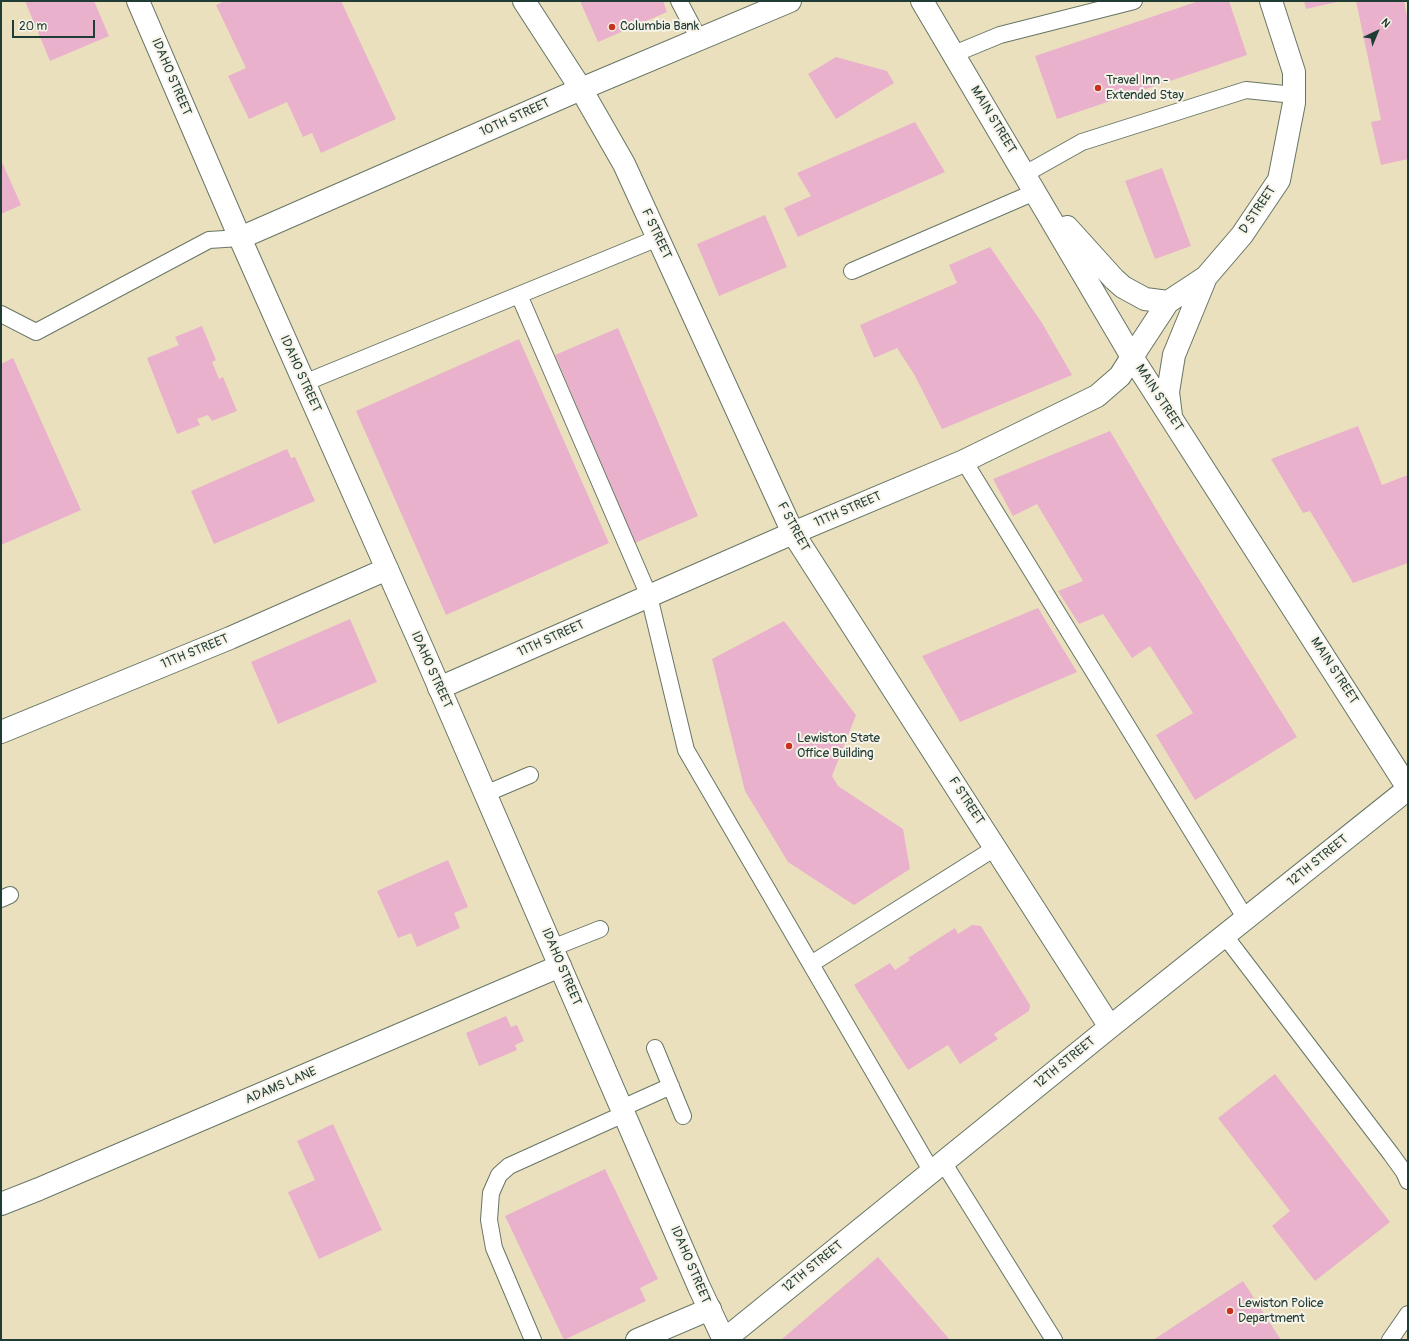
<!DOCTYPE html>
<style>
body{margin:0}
#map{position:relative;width:1409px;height:1341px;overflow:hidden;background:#ebe0be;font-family:Pangolin,sans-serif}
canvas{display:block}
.frame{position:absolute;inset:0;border:2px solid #1f3d34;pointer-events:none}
.north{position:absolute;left:1357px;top:12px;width:40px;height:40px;-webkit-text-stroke:3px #f7f3e8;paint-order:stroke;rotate:44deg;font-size:11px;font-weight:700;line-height:16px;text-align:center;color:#1f3d34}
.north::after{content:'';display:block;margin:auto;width:14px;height:18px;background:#1f3d34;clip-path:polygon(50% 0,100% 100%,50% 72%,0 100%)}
.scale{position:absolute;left:12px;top:20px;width:83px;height:18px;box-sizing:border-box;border:2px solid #1f3d34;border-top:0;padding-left:5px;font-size:12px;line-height:14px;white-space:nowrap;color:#1f3d34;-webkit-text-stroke:3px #f7f3e8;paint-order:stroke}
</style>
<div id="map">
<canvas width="1409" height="1341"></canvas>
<div class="frame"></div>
<div class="north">N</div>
<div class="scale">20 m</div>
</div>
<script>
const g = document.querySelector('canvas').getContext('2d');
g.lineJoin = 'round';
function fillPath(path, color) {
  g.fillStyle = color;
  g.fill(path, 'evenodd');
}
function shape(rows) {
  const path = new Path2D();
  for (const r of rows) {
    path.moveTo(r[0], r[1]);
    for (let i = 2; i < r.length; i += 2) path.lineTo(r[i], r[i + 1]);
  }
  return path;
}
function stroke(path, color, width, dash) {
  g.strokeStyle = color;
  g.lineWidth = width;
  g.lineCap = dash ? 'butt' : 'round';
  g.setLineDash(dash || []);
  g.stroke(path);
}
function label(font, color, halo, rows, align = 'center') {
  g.font = font + ' Pangolin,sans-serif';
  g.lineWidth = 4;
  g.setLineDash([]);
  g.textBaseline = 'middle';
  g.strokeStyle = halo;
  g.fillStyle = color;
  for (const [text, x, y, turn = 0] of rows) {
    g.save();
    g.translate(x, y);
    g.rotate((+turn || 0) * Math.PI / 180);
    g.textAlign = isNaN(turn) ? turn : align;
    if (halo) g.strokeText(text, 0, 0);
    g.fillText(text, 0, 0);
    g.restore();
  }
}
fillPath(shape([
 [25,1,94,1,109,36,50,61],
 [225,1,341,1,396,119,321,153,312,133,303,137,287,102,249,119,228,76,246,68,216,5],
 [580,1,663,1,667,12,598,42],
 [1199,1,1229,1,1247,55,1057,119,1035,56],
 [1304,1,1337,1,1337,2,1306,9],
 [1356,1,1404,1,1408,21,1408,159,1381,165,1371,122,1381,120],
 [836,57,887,71,894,83,836,119,808,74],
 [915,122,945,172,798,237,784,208,811,196,797,173],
 [1,160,21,205,1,214],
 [1162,168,1191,246,1155,259,1125,181],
 [765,215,787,267,719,296,697,244],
 [990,247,1042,323,1072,375,942,429,914,374,897,348,874,358,860,325,957,283,949,265],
 [202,326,216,360,212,362,219,379,223,377,237,411,212,421,208,415,197,419,200,425,177,434,147,358,179,345,175,337],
 [618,328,698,516,635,543,555,355],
 [519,339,609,543,446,615,356,411],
 [13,358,81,510,1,545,1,364],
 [1358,426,1382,485,1408,475,1408,563,1353,583,1310,511,1303,513,1271,459],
 [1110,431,1175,541,1297,737,1195,800,1156,735,1193,713,1150,646,1132,658,1103,614,1079,624,1058,591,1083,581,1037,504,1013,516,993,479],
 [287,449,291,458,295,457,315,501,214,544,191,491],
 [1038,608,1077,672,960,722,922,656],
 [350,619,377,682,278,724,251,662],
 [784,621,856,715,832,776,838,786,903,829,910,869,854,905,788,862,745,791,712,659],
 [448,860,468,907,454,913,460,928,417,947,411,933,398,938,377,891],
 [972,925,981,926,1030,1005,1029,1011,994,1034,998,1039,960,1064,948,1045,908,1070,854,985,890,963,895,970,910,960,908,958,955,928,958,934],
 [506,1016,511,1027,517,1025,524,1041,515,1045,517,1050,479,1066,466,1033],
 [1275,1074,1390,1222,1315,1281,1272,1226,1290,1211,1218,1118],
 [333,1124,382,1230,319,1259,288,1192,315,1180,297,1141],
 [605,1169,658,1279,640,1288,646,1301,564,1340,505,1216],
 [878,1257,950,1340,783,1340,782,1339],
 [1243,1281,1281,1340,1153,1340]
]), '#e9b1cb');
const lane = shape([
 [679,1,699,39],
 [954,54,1000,35,1134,1],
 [1025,174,1082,142,1246,90,1294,95],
 [852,271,1035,192],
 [519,295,649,596,686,750,932,1172],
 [1,314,36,332,209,240,240,238],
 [304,383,658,238],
 [964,461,1246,919],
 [485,794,530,775],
 [1,899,10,895],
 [1225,936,1391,1154,1404,1172,1408,1181],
 [552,948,600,929],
 [811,964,995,848],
 [655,1048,683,1116],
 [622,1108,671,1086],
 [943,1162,1054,1340],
 [533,1340,494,1248,489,1220,491,1193,499,1175,509,1166,624,1114],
 [1390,1340,1408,1314]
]);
const street = shape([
 [524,1,581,89,624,164,793,533,1110,1027],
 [240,238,581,89,790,1],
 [439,688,793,533,964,461,1097,396,1120,376,1132,357],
 [1,732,230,638,387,569],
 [1,1204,39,1189,560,966],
 [637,1340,710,1309],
 [724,1340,1110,1027,1408,789]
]);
const secondary = shape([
 [138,1,240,238,423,650,699,1287,724,1340],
 [922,1,1132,357,1408,788],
 [1067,227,1114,279,1123,287,1145,299,1168,302],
 [1132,357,1168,302,1206,277,1242,235,1279,180,1294,103,1294,72,1271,1],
 [1171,416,1168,392,1174,355,1206,277]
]);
stroke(lane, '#667664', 18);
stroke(street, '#667664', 24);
stroke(secondary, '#667664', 24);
stroke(lane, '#fff', 16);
stroke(street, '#fff', 22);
stroke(secondary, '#fff', 22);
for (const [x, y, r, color] of [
 [612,27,4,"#c8321e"],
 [1098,88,4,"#c8321e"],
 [789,746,4,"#c8321e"],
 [1230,1311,4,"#c8321e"]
]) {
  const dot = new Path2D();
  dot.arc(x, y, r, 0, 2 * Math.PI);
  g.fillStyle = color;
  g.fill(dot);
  stroke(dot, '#f7f3e8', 1.5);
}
label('13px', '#1f3d34', '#f7f3e8', [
 ["Columbia Bank",620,27],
 ["Travel Inn -",1106,81],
 ["Extended Stay",1106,96],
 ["Lewiston State",797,739],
 ["Office Building",797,754],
 ["Lewiston Police",1238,1304],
 ["Department",1238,1319]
], 'left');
label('13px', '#1f3d34', '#f7f3e8', [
 ["IDAHO STREET",171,77,67],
 ["10TH STREET",515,118,-24],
 ["MAIN STREET",993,120,59],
 ["D STREET",1258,210,-56],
 ["F STREET",656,234,65],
 ["IDAHO STREET",300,374,66],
 ["MAIN STREET",1159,398,57],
 ["11TH STREET",848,510,-23],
 ["F STREET",793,527,62],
 ["11TH STREET",551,639,-24],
 ["11TH STREET",195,652,-22],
 ["IDAHO STREET",431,670,66],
 ["MAIN STREET",1334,671,57],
 ["F STREET",966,801,57],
 ["12TH STREET",1318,861,-39],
 ["IDAHO STREET",561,967,67],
 ["12TH STREET",1065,1063,-39],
 ["ADAMS LANE",281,1086,-23],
 ["IDAHO STREET",690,1265,67],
 ["12TH STREET",813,1267,-39]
]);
</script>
